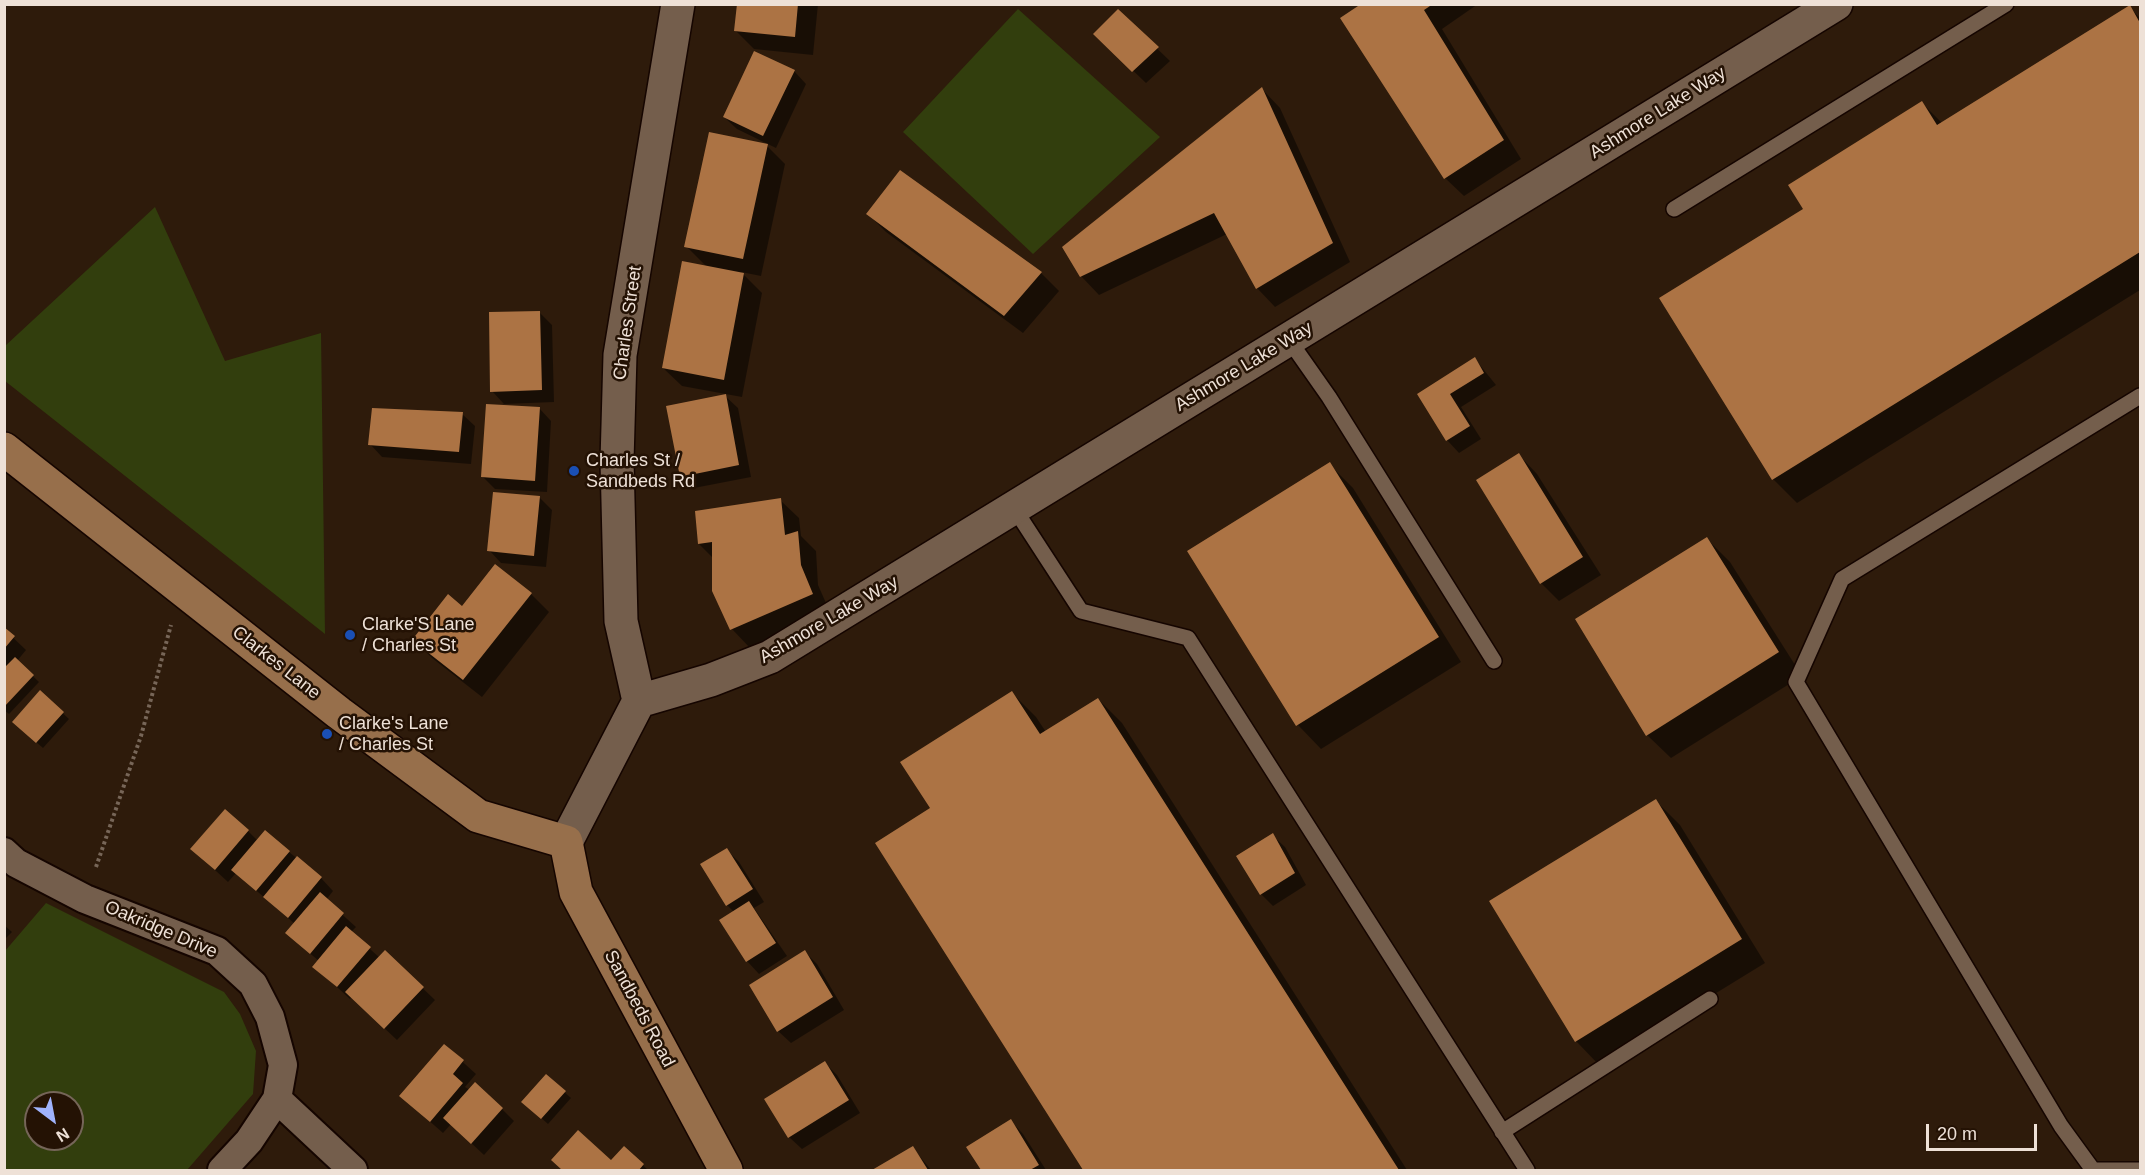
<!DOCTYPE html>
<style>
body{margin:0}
#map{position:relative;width:2145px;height:1175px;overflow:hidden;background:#2e1b0b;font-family:Helvetica,sans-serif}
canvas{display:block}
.frame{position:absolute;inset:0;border:6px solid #eee1d7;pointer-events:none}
.north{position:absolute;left:24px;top:1091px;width:60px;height:60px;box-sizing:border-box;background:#241204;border:2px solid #756558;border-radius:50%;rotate:148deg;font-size:16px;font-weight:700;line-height:24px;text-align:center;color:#eee1d7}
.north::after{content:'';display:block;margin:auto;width:21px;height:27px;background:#a0b3fd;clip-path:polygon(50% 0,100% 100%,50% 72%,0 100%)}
.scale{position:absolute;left:1926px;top:1124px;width:111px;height:27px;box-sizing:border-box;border:3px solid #eee1d7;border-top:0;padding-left:8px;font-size:18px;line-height:21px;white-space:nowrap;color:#eee1d7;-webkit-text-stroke:4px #241204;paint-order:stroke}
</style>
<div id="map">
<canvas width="2145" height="1175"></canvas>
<div class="frame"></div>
<div class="north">N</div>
<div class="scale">20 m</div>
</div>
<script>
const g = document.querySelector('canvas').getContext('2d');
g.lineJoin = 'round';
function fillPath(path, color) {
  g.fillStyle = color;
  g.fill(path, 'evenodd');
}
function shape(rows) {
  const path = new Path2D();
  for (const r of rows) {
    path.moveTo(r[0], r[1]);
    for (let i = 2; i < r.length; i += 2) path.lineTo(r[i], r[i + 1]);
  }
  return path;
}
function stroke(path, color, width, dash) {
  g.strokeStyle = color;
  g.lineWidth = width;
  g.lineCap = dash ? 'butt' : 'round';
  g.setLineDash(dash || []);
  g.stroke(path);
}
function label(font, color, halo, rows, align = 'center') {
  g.font = font + ' Helvetica,sans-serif';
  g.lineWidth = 5;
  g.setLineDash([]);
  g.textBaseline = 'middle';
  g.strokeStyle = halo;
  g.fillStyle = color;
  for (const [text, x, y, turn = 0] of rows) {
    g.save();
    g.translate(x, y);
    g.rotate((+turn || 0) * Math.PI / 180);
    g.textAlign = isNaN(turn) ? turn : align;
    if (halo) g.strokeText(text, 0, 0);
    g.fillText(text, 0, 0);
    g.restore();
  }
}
fillPath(shape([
 [1018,9,1160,137,1033,254,903,132],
 [155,207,225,361,321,333,325,634,5,381,5,346],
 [46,903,224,992,240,1014,256,1051,253,1094,187,1170,5,1170,5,951],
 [36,1103,72,1103,72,1139,36,1139]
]), '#323e0d');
fillPath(shape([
 [739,4,818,4,813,55,754,49,736,31],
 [1364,4,1478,4,1442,29,1521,159,1464,196,1445,178],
 [2129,7,2140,18,2140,290,1797,503,1773,479,1805,210,1922,103,1942,123],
 [1118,11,1170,61,1146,83,1095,34],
 [794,71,806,84,776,148,737,129,724,117],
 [1262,89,1280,108,1350,262,1275,307,1257,288,1227,234,1099,295,1081,276],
 [767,146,785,164,761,276,741,272,762,293,742,397,682,386,663,368,708,268,686,246],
 [868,214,1041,273,1059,291,1023,333,886,232],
 [540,313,552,325,554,402,504,404,492,391],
 [1475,359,1496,385,1461,407,1481,439,1459,453,1447,440,1419,394],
 [725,396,738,408,751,477,694,488,682,476],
 [539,408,551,421,547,492,495,489,483,477],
 [462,414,475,426,471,464,382,457,370,444],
 [1519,455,1537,474,1601,575,1559,601,1541,583],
 [1329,464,1353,488,1461,662,1321,749,1298,725,1189,551],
 [540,498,552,510,546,567,501,563,489,550],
 [780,500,799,518,801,536,816,551,818,585,830,612,750,648,732,629,713,558,699,544],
 [1707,539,1730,562,1802,676,1671,758,1647,735],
 [531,594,549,612,482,697,432,658,414,640,462,608],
 [4,629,26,650,17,661,39,682,9,714,4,710],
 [40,692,69,719,43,748,20,728],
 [1012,693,1036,717,1046,732,1098,699,1122,723,1407,1170,1085,1170,877,843,932,808],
 [1656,801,1680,825,1765,963,1599,1065,1576,1041],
 [248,831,258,841,289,852,321,878,333,891,326,900,356,927,351,932,380,958,385,952,435,1000,397,1040,351,997,350,999,314,966,319,961,300,945,295,924,236,873,228,882,192,849],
 [1272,835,1285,847,1306,885,1273,906,1261,894],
 [726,849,739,862,764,902,754,908,787,956,759,974,747,961,734,912,727,905],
 [4,925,12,932,4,940],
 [805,952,817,964,844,1010,791,1043,778,1031],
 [445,1046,476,1074,465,1087,502,1109,514,1121,484,1155,451,1124,443,1133,401,1096],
 [825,1063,837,1075,860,1113,802,1149,789,1137],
 [546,1076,571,1098,548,1124,529,1107],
 [1011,1121,1023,1134,1046,1170,983,1170,968,1148],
 [624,1148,648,1170,563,1170,553,1160,611,1162],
 [913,1148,931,1170,875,1170]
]), '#0007');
fillPath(shape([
 [737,4,798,4,795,37,734,31],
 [1361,4,1433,4,1424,10,1504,140,1444,179,1340,18],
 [2130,5,2140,23,2140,252,1772,480,1659,298,1803,209,1788,185,1922,101,1937,125],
 [1118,9,1159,47,1132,72,1093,34],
 [754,51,795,70,763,136,723,117],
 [1262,87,1333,243,1256,289,1214,213,1080,277,1062,247],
 [709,132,768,144,743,259,684,247],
 [900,170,1042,272,1004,316,866,214],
 [682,261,744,273,724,380,662,368],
 [540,311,542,390,490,392,489,312],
 [1475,357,1484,373,1450,394,1470,426,1446,441,1417,394],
 [726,394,739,465,680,477,666,406],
 [486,404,540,407,535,481,481,477],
 [372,408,463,412,459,452,368,445],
 [1519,453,1583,557,1540,584,1476,480],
 [1330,462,1439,637,1296,726,1187,551],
 [493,492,540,496,534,556,487,551],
 [781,498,785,535,798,531,801,565,813,594,730,630,712,591,712,542,698,544,695,511],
 [1707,537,1779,652,1646,736,1575,619],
 [495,564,532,593,463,680,412,640,448,594,462,606],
 [4,627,15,636,4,649],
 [15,657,34,675,4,707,4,668],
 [40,690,64,712,36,743,12,722],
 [1012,691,1040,734,1098,698,1399,1170,1083,1170,875,843,930,808,900,762],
 [1656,799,1742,939,1575,1042,1489,901],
 [225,809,249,830,215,870,190,849],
 [265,830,290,851,256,891,231,870],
 [1273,833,1295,873,1260,895,1236,856],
 [727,848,753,889,726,906,700,864],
 [297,856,322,877,288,918,263,897],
 [320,892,344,913,310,954,285,933],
 [749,901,776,943,746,962,719,920],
 [346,926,371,947,337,987,312,967],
 [385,950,424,987,384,1029,345,992],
 [805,950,833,997,777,1032,749,985],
 [444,1044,464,1060,453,1074,463,1083,430,1122,399,1096],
 [825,1061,849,1100,788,1138,764,1099],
 [546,1074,566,1091,541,1119,521,1102],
 [475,1082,503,1108,471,1144,443,1118],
 [1011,1119,1039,1165,1030,1170,981,1170,966,1147],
 [578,1130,611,1160,624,1146,644,1164,639,1170,562,1170,551,1160],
 [913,1146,928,1170,872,1170]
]), '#ac7344');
const service = shape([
 [1674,209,2006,4],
 [1289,340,1329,397,1494,661],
 [2140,396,1842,579,1796,682,2061,1126,2093,1170,2140,1170],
 [1014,508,1081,611,1188,638,1527,1170],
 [1502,1132,1710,999]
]);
const minor = shape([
 [4,852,16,863,85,899,217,951,253,984,270,1017,283,1065,277,1099,249,1141,222,1170],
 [277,1099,353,1170]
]);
const tertiary = shape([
 [639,701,711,680,770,657,1836,4],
 [566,842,639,701,621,621,617,461,620,355,678,4]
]);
const primary = shape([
 [4,449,339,713,478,816,566,842,576,892,726,1170]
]);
stroke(service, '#150500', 18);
stroke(minor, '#150500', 32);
stroke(tertiary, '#150500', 36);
stroke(primary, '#150500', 36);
stroke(shape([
 [96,867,141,736,171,625]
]), '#776658', 4, [3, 3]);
stroke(service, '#745e4c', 15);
stroke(minor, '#745e4c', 28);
stroke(tertiary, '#745e4c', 33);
stroke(primary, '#976f4b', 33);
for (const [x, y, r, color] of [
 [574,471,6,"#1a4fb4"],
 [350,635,6,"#1a4fb4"],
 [327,734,6,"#1a4fb4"]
]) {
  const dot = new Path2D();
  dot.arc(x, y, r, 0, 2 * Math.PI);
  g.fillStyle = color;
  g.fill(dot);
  stroke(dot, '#241204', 2);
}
label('18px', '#eee1d7', '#241204', [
 ["Ashmore Lake Way",1658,113,-32],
 ["Charles Street",628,323,-82],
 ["Ashmore Lake Way",1244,367,-31],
 ["Ashmore Lake Way",829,620,-30],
 ["Clarkes Lane",276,663,38],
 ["Oakridge Drive",161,930,23],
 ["Sandbeds Road",639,1009,62]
]);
label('18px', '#eee1d7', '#241204', [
 ["Charles St /",586,461],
 ["Sandbeds Rd",586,482],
 ["Clarke'S Lane",362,625],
 ["/ Charles St",362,646],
 ["Clarke's Lane",339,724],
 ["/ Charles St",339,745]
], 'left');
</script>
